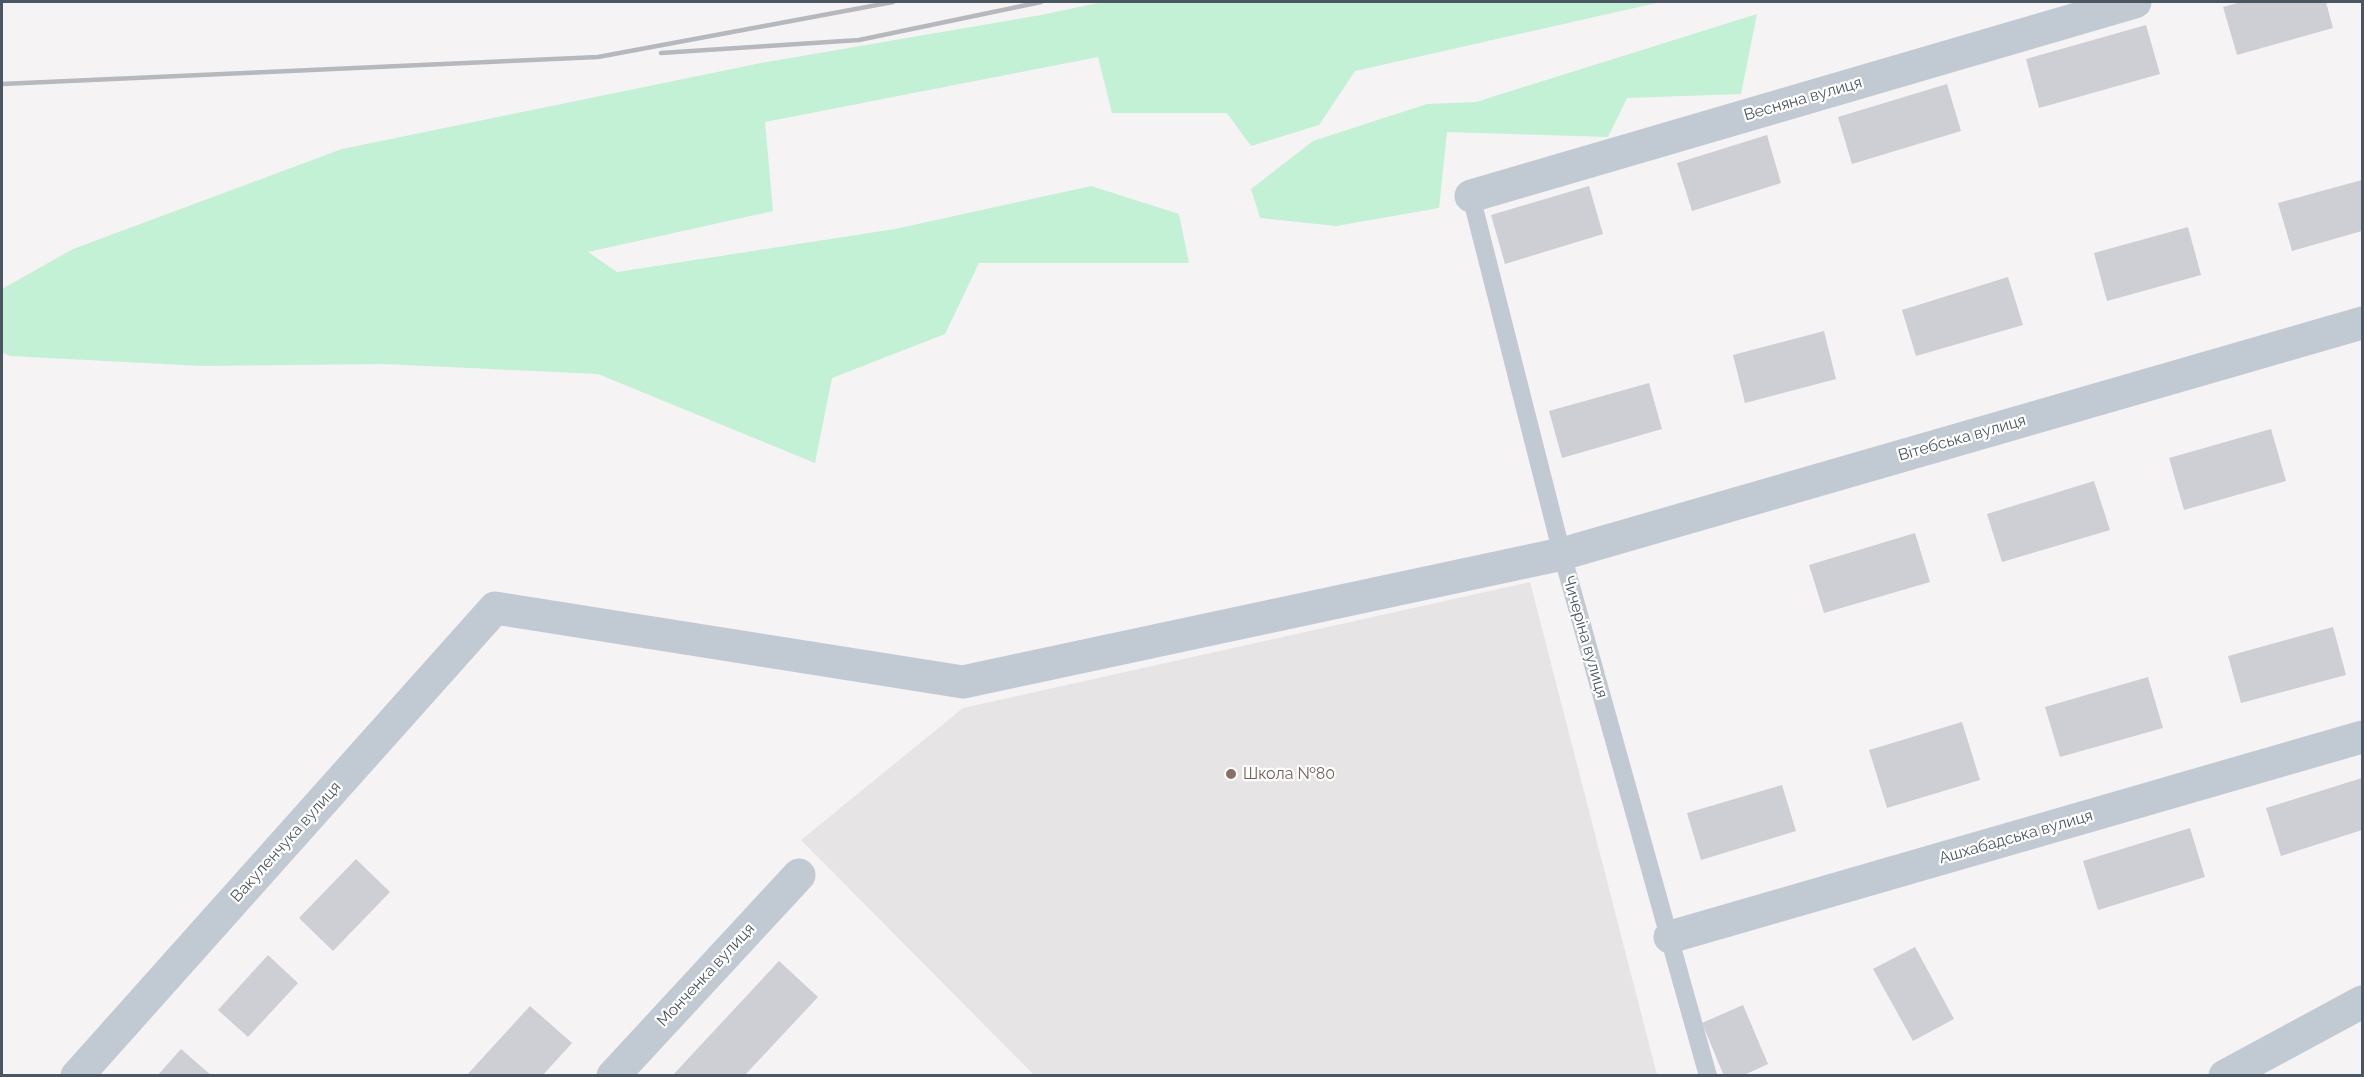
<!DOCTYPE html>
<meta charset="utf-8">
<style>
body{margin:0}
#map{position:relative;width:2364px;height:1077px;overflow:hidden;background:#f5f3f3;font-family:Raleway,sans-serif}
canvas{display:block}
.frame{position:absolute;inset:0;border:3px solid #4a5661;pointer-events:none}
</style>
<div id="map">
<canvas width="2364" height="1077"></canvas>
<div class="frame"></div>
</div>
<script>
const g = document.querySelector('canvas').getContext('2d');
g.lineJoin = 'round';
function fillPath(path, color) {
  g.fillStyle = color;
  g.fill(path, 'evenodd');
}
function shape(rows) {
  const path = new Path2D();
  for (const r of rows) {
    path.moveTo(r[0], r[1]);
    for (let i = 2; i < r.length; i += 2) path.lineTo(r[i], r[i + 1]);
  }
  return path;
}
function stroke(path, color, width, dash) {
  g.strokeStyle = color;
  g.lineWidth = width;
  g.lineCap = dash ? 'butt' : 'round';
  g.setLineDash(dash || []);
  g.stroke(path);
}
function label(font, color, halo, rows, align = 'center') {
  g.font = font + ' Raleway,sans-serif';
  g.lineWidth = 4.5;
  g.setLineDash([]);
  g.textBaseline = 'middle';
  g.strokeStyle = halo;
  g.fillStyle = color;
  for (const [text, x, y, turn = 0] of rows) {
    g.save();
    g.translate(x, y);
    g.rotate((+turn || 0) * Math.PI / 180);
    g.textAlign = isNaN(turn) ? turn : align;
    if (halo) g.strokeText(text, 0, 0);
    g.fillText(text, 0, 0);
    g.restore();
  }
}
fillPath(shape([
 [1530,582,1657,1075,1034,1075,801,840,963,708]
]), '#e6e4e5');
fillPath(shape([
 [1103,2,1661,2,1355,71,1319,125,1251,146,1227,113,1112,113,1098,57,765,122,773,211,588,252,617,272,895,229,1091,186,1179,214,1189,263,979,263,945,334,832,378,815,463,598,374,384,364,202,366,10,356,2,352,2,289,73,249,342,149,761,63,1041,15],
 [1757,14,1741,94,1627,98,1608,137,1447,132,1439,208,1336,226,1260,218,1251,189,1313,141,1427,104,1476,102]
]), '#c3f1d5');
fillPath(shape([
 [2241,2,2326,2,2333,28,2237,55,2223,7],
 [2146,25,2160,74,2039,108,2026,59],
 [1947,84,1961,131,1852,164,1838,117],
 [1767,135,1781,183,1692,211,1677,163],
 [2362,180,2362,231,2292,251,2278,203],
 [1589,186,1603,234,1505,264,1491,215],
 [2188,227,2201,275,2107,301,2094,253],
 [2008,277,2023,325,1916,356,1902,310],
 [1824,331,1836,379,1745,403,1733,355],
 [1649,383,1662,429,1562,458,1549,411],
 [2271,429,2286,481,2184,510,2169,458],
 [2094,481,2110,530,2002,562,1987,514],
 [1915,533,1930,582,1824,613,1809,565],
 [2333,627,2346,675,2241,703,2228,656],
 [2148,677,2163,728,2060,757,2045,707],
 [1962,722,1980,780,1887,808,1869,750],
 [2362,778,2362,830,2281,856,2266,808],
 [1782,785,1796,831,1701,860,1687,813],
 [2190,828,2205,877,2098,910,2083,861],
 [356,859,390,892,333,951,299,918],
 [1915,947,1954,1019,1913,1041,1873,969],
 [268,955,298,983,248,1037,218,1010],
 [779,961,818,997,744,1076,672,1076],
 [1743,1005,1768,1064,1742,1076,1724,1076,1702,1023],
 [530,1006,572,1043,542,1076,466,1076],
 [181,1049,212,1076,157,1076]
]), '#cdcfd5');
stroke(shape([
 [1471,196,1562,554,1708,1076]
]), '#c1cad2', 18);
stroke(shape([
 [1471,196,2135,2],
 [1670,937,2362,737],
 [77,1076,495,608,963,682,1562,554,2362,323],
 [613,1076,799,875],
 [2225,1076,2362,1002]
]), '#c1cad2', 33);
stroke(shape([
 [661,53,859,40,1041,2],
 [2,84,598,57,893,2]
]), '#b5b8bd', 4.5);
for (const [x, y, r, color] of [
 [1231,774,6,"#8d6e63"]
]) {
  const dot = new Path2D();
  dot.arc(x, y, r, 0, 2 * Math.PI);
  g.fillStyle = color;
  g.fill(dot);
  stroke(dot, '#fff', 2);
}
label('16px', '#4a5661', '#fff', [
 ["Весняна вулиця",1803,99,-16],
 ["Вітебська вулиця",1962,438,-16],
 ["Чичеріна вулиця",1585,637,74],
 ["Ашхабадська вулиця",2016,837,-16],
 ["Вакуленчука вулиця",286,842,-48],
 ["Монченка вулиця",706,975,-47]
]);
label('16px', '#785e54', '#fff', [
 ["Школа №80",1243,774]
], 'left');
</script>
